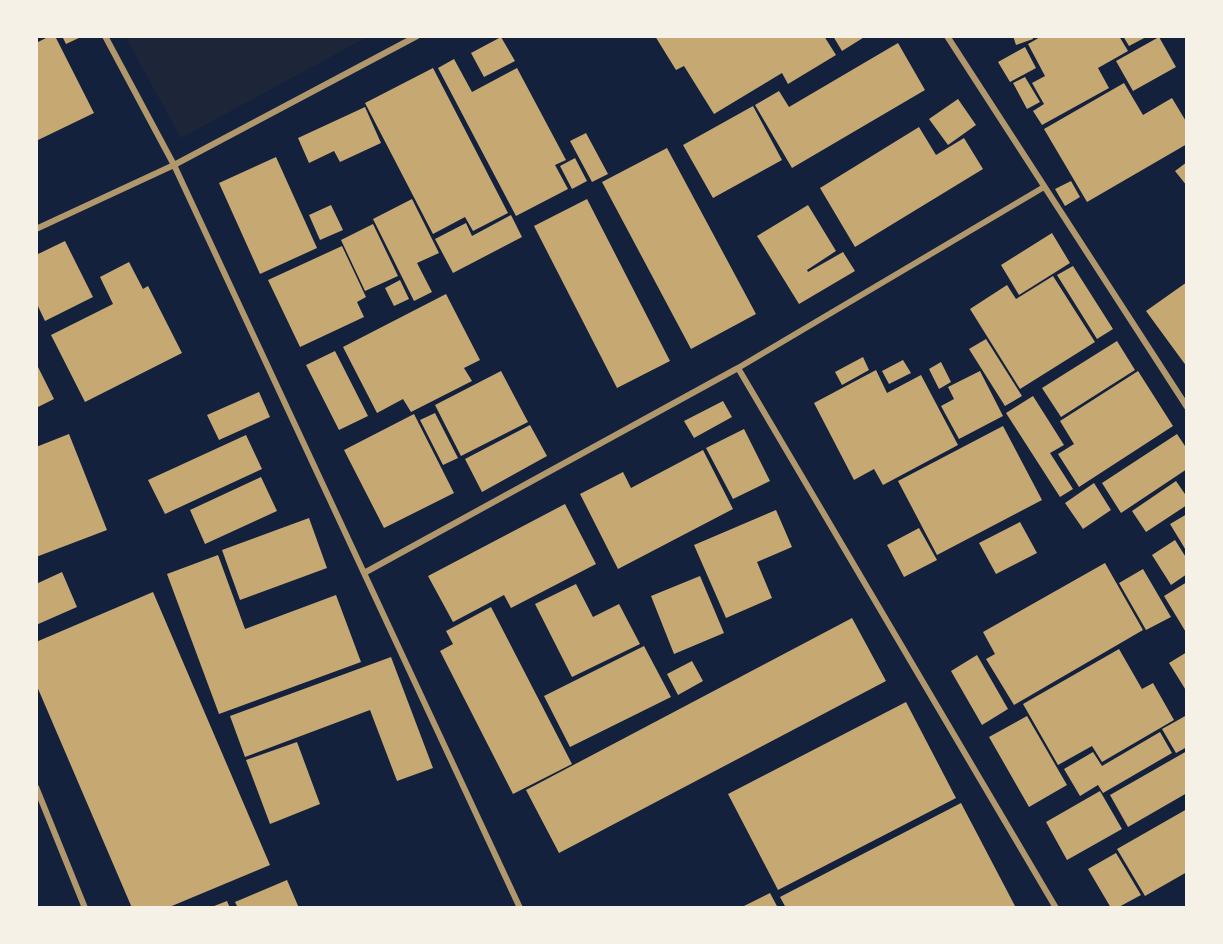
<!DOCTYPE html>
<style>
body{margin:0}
#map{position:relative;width:1223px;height:944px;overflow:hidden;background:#14213d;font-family:"Source Sans 3",sans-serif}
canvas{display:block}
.frame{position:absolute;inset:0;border:38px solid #f6f1e7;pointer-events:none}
</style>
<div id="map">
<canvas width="1223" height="944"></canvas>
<div class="frame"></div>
</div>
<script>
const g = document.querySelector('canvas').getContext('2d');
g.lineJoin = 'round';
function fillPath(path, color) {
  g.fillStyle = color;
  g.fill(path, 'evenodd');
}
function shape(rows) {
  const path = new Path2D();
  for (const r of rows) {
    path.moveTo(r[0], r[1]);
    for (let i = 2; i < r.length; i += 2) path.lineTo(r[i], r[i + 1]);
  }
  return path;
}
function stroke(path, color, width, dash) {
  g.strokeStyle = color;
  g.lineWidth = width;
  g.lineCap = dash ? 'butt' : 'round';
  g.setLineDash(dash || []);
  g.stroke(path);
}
fillPath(shape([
 [125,36,369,36,181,138]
]), '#1d2539');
fillPath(shape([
 [50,36,55,36,94,113,36,141,36,43],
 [62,36,83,36,66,44],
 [655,36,824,36,836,55,788,84,782,73,714,114,684,66,676,70],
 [833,36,866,36,842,51],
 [1013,36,1032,36,1033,39,1016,45],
 [1042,36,1119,36,1128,51,1098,68,1109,88,1042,125,1033,111,1044,104,1032,83,1045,76,1028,44],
 [1123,36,1148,36,1129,46],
 [501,37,515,61,484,77,471,53],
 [1159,37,1176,67,1133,91,1116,61],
 [898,43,925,90,792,168,755,105,779,91,789,107],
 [1025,47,1036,68,1010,82,998,62],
 [454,59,472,92,517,68,566,160,555,165,568,189,516,216,438,68],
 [433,68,508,213,473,231,465,217,433,234,365,103],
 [1025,77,1040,102,1027,109,1013,83],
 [1124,83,1143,115,1172,98,1187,123,1187,144,1087,202,1044,129],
 [958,99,976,125,948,145,929,119],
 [753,106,782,160,713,198,683,145],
 [365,107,381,143,340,162,334,151,309,163,298,138],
 [919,127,936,155,964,138,983,169,855,247,820,188],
 [586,133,608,174,592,182,570,141],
 [667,148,756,314,691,349,602,182],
 [276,157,317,248,260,274,219,183],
 [575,158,587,181,572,189,560,166],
 [1187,162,1187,186,1175,171],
 [1071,181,1080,197,1065,206,1055,189],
 [412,199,439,253,417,263,432,292,414,301,373,219],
 [587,199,670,361,617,388,534,226],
 [331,205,343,230,320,240,309,215],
 [808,205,836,251,807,270,808,272,843,252,855,271,799,304,757,236],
 [511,215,522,237,453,273,435,239,466,223,472,236],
 [373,224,398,276,365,291,341,240],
 [1052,233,1070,263,1019,295,1001,265],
 [65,241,93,297,45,321,36,302,36,255],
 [342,246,366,297,357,302,364,317,300,347,268,280],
 [129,262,143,289,148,286,182,353,85,402,51,335,113,304,100,277],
 [1073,266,1113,329,1097,339,1057,275],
 [1053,276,1095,342,1020,389,970,309,1007,285,1016,299],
 [400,280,409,299,394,306,385,288],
 [1187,282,1187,367,1146,311],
 [446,294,480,360,464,368,472,381,411,412,403,399,377,413,343,347],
 [986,339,1022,396,1005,406,969,349],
 [1117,341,1135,370,1061,417,1042,388],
 [335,351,368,416,339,430,306,365],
 [863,357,869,370,842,385,835,372],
 [903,360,911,373,889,384,882,371],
 [941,362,951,382,939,389,929,369],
 [36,363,54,399,36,408],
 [876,370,887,393,921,375,958,445,883,485,874,469,854,480,814,403],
 [501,371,528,422,461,456,435,405],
 [980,371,1003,416,959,439,941,406,954,399,948,387],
 [1138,371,1173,426,1079,487,1058,454,1074,444,1060,421],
 [259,392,270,417,219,440,207,415],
 [1033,396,1064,445,1050,453,1073,489,1060,497,1006,413],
 [723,401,732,417,694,438,684,421],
 [435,413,458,458,443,465,420,420],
 [414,414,454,493,384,528,344,450],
 [530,425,547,456,482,492,465,459],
 [1003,426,1042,500,937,555,898,481],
 [744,429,770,481,733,499,706,448],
 [69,434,107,530,36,557,36,447],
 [1177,434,1187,449,1187,469,1121,513,1102,483],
 [246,435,262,469,165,514,148,480],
 [703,450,733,509,618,569,580,494,623,472,631,488],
 [261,477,277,511,205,544,190,510],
 [1176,481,1187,497,1187,505,1146,532,1132,511],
 [1094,483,1111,510,1083,529,1065,503],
 [565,504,596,564,511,608,504,595,453,622,428,576],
 [776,510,792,547,757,562,772,598,726,618,694,545],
 [1187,514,1187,552,1170,524],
 [309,518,327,568,240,600,222,550],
 [1020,522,1037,553,996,574,979,543],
 [919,528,937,560,904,577,887,545],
 [1175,540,1187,559,1187,574,1171,585,1152,555],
 [218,555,245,629,336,595,361,662,219,714,167,574],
 [1105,563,1143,630,1014,705,986,659,995,654,983,632],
 [1143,569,1171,617,1146,630,1119,583],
 [62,572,77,607,36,625,36,584],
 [700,576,724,633,674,654,651,596],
 [1187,582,1187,634,1164,596],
 [576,584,593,617,619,604,640,644,572,677,535,604],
 [153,592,270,865,167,908,132,908,36,684,36,642],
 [491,607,572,764,513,794,440,651,453,644,446,631],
 [852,618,886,681,559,853,526,790],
 [644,646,671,697,570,747,544,696],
 [1119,649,1142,689,1153,683,1174,720,1102,762,1092,746,1058,765,1023,704],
 [1187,652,1187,692,1169,663],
 [977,655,1008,709,982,725,951,671],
 [391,657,433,768,397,781,370,710,245,757,230,716],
 [692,661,703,681,678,695,667,674],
 [906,702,956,798,778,890,728,794],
 [1187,715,1187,747,1176,753,1162,729],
 [1027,716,1067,785,1029,807,989,737],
 [1160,732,1172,753,1103,793,1098,785,1080,796,1064,769,1093,752,1102,766],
 [297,742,320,804,270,824,246,760],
 [1187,751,1187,793,1128,827,1110,795],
 [1100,791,1122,829,1067,860,1046,822],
 [961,803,1015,906,1012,908,786,908,780,897],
 [1187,809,1187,872,1145,896,1117,849],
 [1116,853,1141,895,1117,908,1111,908,1088,869],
 [287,880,299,908,238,908,235,902],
 [770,893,778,908,740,908],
 [227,901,230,908,209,908]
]), '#c6a872');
stroke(shape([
 [105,36,174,165,520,908],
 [947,36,1187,407],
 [36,229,174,165,417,36],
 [738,368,1056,908],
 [364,573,738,368,1044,187],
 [36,787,85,908]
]), '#b1986c', 6);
</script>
